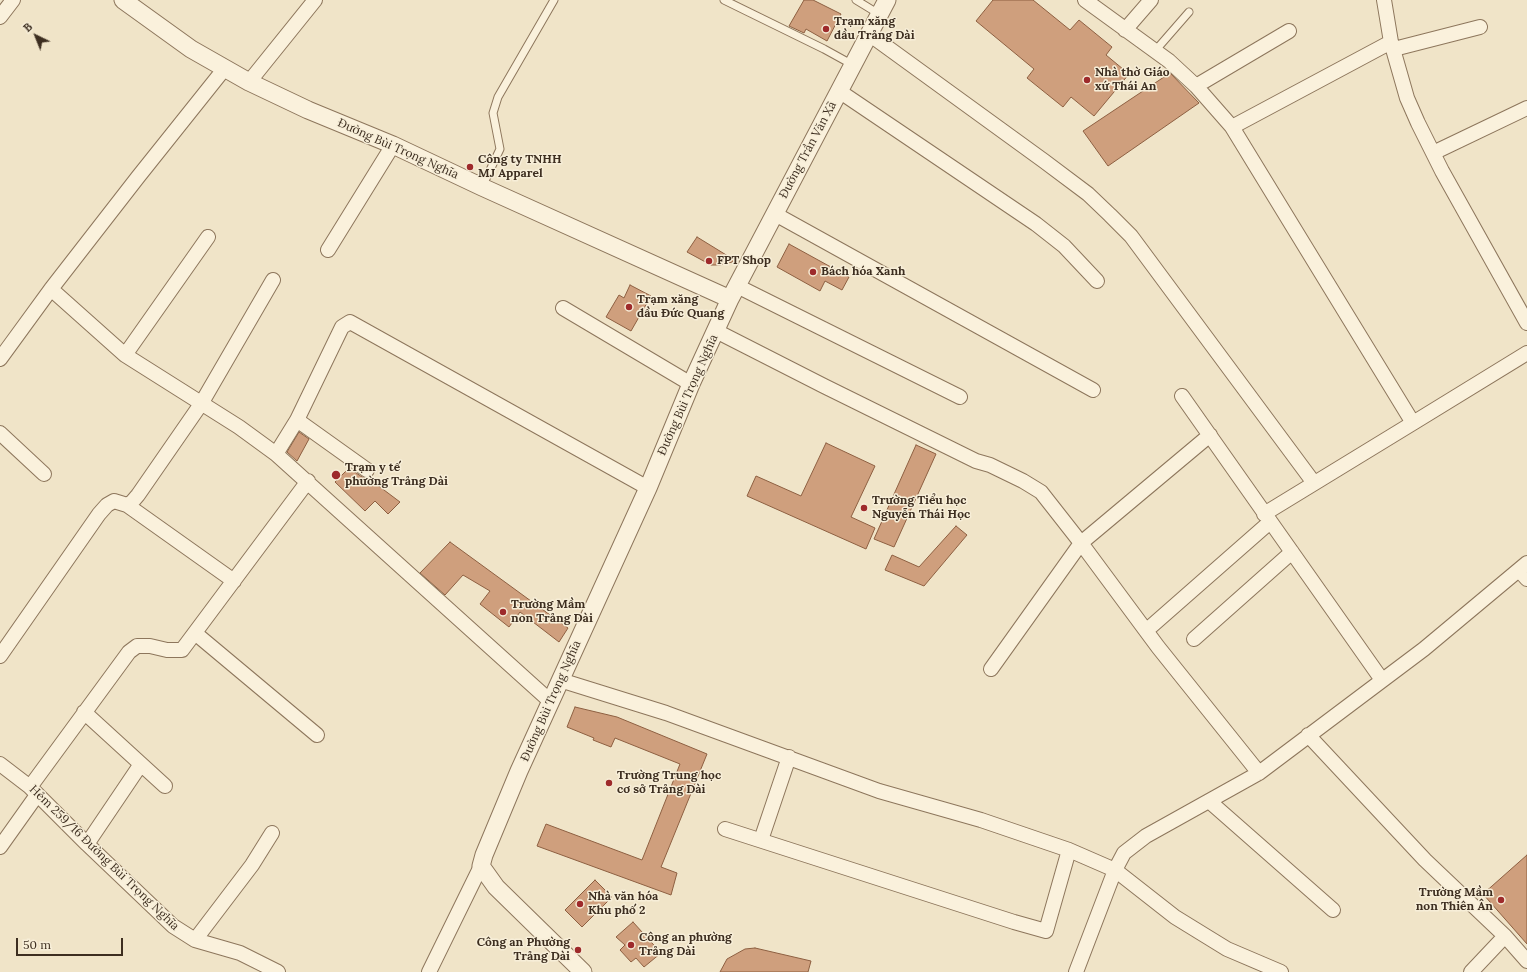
<!DOCTYPE html>
<meta charset="utf-8">
<style>
body{margin:0}
#map{position:relative;width:1527px;height:972px;overflow:hidden;background:#f0e4c8;font-family:Lora,serif}
canvas{display:block}
.north{position:absolute;left:16px;top:16px;width:40px;height:40px;-webkit-text-stroke:3px #f7eed8;paint-order:stroke;rotate:317deg;font-size:11px;font-weight:700;line-height:16px;text-align:center;color:#3d2e20}
.north::after{content:'';display:block;margin:auto;width:14px;height:18px;background:#3d2e20;clip-path:polygon(50% 0,100% 100%,50% 72%,0 100%)}
.scale{position:absolute;left:16px;top:938px;width:107px;height:18px;box-sizing:border-box;border:2px solid #3d2e20;border-top:0;padding-left:5px;font-size:12px;line-height:14px;white-space:nowrap;color:#3d2e20;-webkit-text-stroke:3px #f7eed8;paint-order:stroke}
</style>
<div id="map">
<canvas width="1527" height="972"></canvas>
<div class="north">B</div>
<div class="scale">50 m</div>
</div>
<script>
const g = document.querySelector('canvas').getContext('2d');
g.lineJoin = 'round';
function fillPath(path, color) {
  g.fillStyle = color;
  g.fill(path, 'evenodd');
}
function shape(rows) {
  const path = new Path2D();
  for (const r of rows) {
    path.moveTo(r[0], r[1]);
    for (let i = 2; i < r.length; i += 2) path.lineTo(r[i], r[i + 1]);
  }
  return path;
}
function stroke(path, color, width, dash) {
  g.strokeStyle = color;
  g.lineWidth = width;
  g.lineCap = dash ? 'butt' : 'round';
  g.setLineDash(dash || []);
  g.stroke(path);
}
function label(font, color, halo, rows, align = 'center') {
  g.font = font + ' Lora,serif';
  g.lineWidth = 3;
  g.setLineDash([]);
  g.textBaseline = 'middle';
  g.strokeStyle = halo;
  g.fillStyle = color;
  for (const [text, x, y, turn = 0] of rows) {
    g.save();
    g.translate(x, y);
    g.rotate((+turn || 0) * Math.PI / 180);
    g.textAlign = isNaN(turn) ? turn : align;
    if (halo) g.strokeText(text, 0, 0);
    g.fillText(text, 0, 0);
    g.restore();
  }
}
const building = shape([
 [804,0,813,0,841,14,827,41,806,29,804,33,789,26,804,0],
 [993,0,1033,0,1070,30,1079,20,1112,47,1106,55,1129,74,1094,116,1071,97,1063,107,1027,78,1034,69,976,21,993,0],
 [1170,73,1199,103,1108,166,1083,131,1170,73],
 [697,237,736,261,720,265,711,265,687,252,697,237],
 [789,244,849,277,842,290,825,281,820,291,777,267,789,244],
 [630,285,651,296,631,331,606,317,619,295,624,298,630,285],
 [299,432,309,439,297,461,287,452,299,432],
 [826,443,875,466,851,517,875,528,866,549,747,496,756,476,801,496,826,443],
 [916,445,936,454,894,547,874,539,916,445],
 [349,468,362,477,368,478,400,502,388,514,375,501,365,511,335,482,349,468],
 [956,526,967,535,924,586,885,570,892,555,919,567,956,526],
 [450,542,568,628,559,642,520,612,509,627,480,604,490,591,463,575,445,595,420,573,450,542],
 [575,707,617,717,707,754,661,867,677,873,671,895,537,846,546,824,642,860,680,764,615,738,611,747,593,740,594,738,567,727,575,707],
 [1527,855,1527,944,1483,894,1527,855],
 [595,880,612,897,582,927,565,910,595,880],
 [633,922,661,953,644,967,636,958,631,962,620,950,625,945,616,937,633,922],
 [755,948,811,961,808,972,720,972,727,959,745,949,755,948]
]);
fillPath(building, '#cf9f7d');
stroke(building, '#8d5f41', 1);
const service = shape([
 [724,0,824,49,853,65],
 [856,0,879,14],
 [1155,51,1189,12],
 [482,187,500,149,493,113,498,97,554,0]
]);
const minor = shape([
 [1085,0,1169,61,1196,86,1232,127,1413,423,1264,514],
 [1384,0,1391,42,1407,98,1418,123,1442,171,1527,323],
 [0,17,13,0],
 [1125,30,1151,0],
 [869,34,1044,161,1088,194,1110,215,1131,236,1314,483],
 [1394,49,1480,27],
 [249,82,315,0],
 [1196,86,1289,31],
 [839,91,1036,224,1064,246,1097,281],
 [1232,127,1391,42],
 [1433,153,1527,108],
 [775,214,1093,390],
 [328,250,393,145],
 [737,286,960,397],
 [51,289,125,355,239,427,276,454,550,701],
 [563,308,691,384],
 [716,331,824,386,976,461,990,465,1023,481,1041,492,1081,543,1158,647,1259,773],
 [125,355,208,237],
 [0,359,51,289,138,177,225,68],
 [1182,396,1382,680],
 [297,420,367,470],
 [1413,423,1527,353],
 [0,433,44,474],
 [276,454,297,420,342,327,350,322,648,488],
 [127,505,234,581],
 [1519,570,1527,579],
 [1147,630,1270,522],
 [195,633,317,735],
 [1194,639,1292,552],
 [0,656,99,514,107,505,114,501,127,505,132,502,138,495,201,404,273,280],
 [991,669,1081,543,1210,435],
 [560,680,666,713,879,791,981,820,1069,850,1115,870,1175,917,1227,949,1281,972],
 [84,712,165,786],
 [1308,735,1425,860,1505,936,1527,961],
 [0,764,30,787,87,844,173,926,195,940,240,953,278,972],
 [30,787,129,652,137,646,150,646,167,650,182,650,308,481],
 [1209,801,1333,910],
 [725,829,1014,922,1046,931,1069,850],
 [761,840,789,757],
 [87,844,141,764],
 [0,847,37,795],
 [195,940,252,865,272,833],
 [429,972,481,866],
 [1076,972,1115,870,1124,853,1146,836,1259,773,1424,649,1527,563],
 [1471,972,1505,936]
]);
const tertiary = shape([
 [123,0,191,49,249,82,308,110,393,145,482,187,730,299],
 [583,972,496,887,481,866,484,855,519,771,648,488,691,384,730,299,887,0]
]);
stroke(service, '#8d765c', 9);
stroke(minor, '#8d765c', 16);
stroke(tertiary, '#8d765c', 19);
stroke(service, '#faf1dc', 7);
stroke(minor, '#faf1dc', 14);
stroke(tertiary, '#faf1dc', 17);
for (const [x, y, r, color] of [
 [826,29,4,"#9e2a2b"],
 [1087,80,4,"#9e2a2b"],
 [470,167,4,"#9e2a2b"],
 [709,261,4,"#9e2a2b"],
 [813,272,4,"#9e2a2b"],
 [629,307,4,"#9e2a2b"],
 [336,475,5,"#9e2a2b"],
 [864,508,4,"#9e2a2b"],
 [503,612,4,"#9e2a2b"],
 [609,783,4,"#9e2a2b"],
 [1501,900,4,"#9e2a2b"],
 [580,904,4,"#9e2a2b"],
 [631,945,4,"#9e2a2b"],
 [578,950,4,"#9e2a2b"]
]) {
  const dot = new Path2D();
  dot.arc(x, y, r, 0, 2 * Math.PI);
  g.fillStyle = color;
  g.fill(dot);
  stroke(dot, '#f7eed8', 1.5);
}
label('bold 12px', '#3d2e20', '#f7eed8', [
 ["Trạm xăng",834,22],
 ["dầu Trảng Dài",834,36],
 ["Nhà thờ Giáo",1095,73],
 ["xứ Thái An",1095,87],
 ["Công ty TNHH",478,160],
 ["MJ Apparel",478,174],
 ["FPT Shop",717,261],
 ["Bách hóa Xanh",821,272],
 ["Trạm xăng",637,300],
 ["dầu Đức Quang",637,314],
 ["Trạm y tế",345,468],
 ["phường Trảng Dài",345,482],
 ["Trường Tiểu học",872,501],
 ["Nguyễn Thái Học",872,515],
 ["Trường Mầm",511,605],
 ["non Trảng Dài",511,619],
 ["Trường Trung học",617,776],
 ["cơ sở Trảng Dài",617,790],
 ["Trường Mầm",1493,893,"right"],
 ["non Thiên Ân",1493,907,"right"],
 ["Nhà văn hóa",588,897],
 ["Khu phố 2",588,911],
 ["Công an phường",639,938],
 ["Trảng Dài",639,952],
 ["Công an Phường",570,943,"right"],
 ["Trảng Dài",570,957,"right"]
], 'left');
label('12px', '#3d2e20', '#f7eed8', [
 ["Đường Bùi Trọng Nghĩa",398,149,24],
 ["Đường Trần Văn Xã",808,150,-62],
 ["Đường Bùi Trọng Nghĩa",688,395,-66],
 ["Đường Bùi Trọng Nghĩa",551,701,-66],
 ["Hẻm 259/16 Đường Bùi Trọng Nghĩa",104,858,44]
]);
</script>
